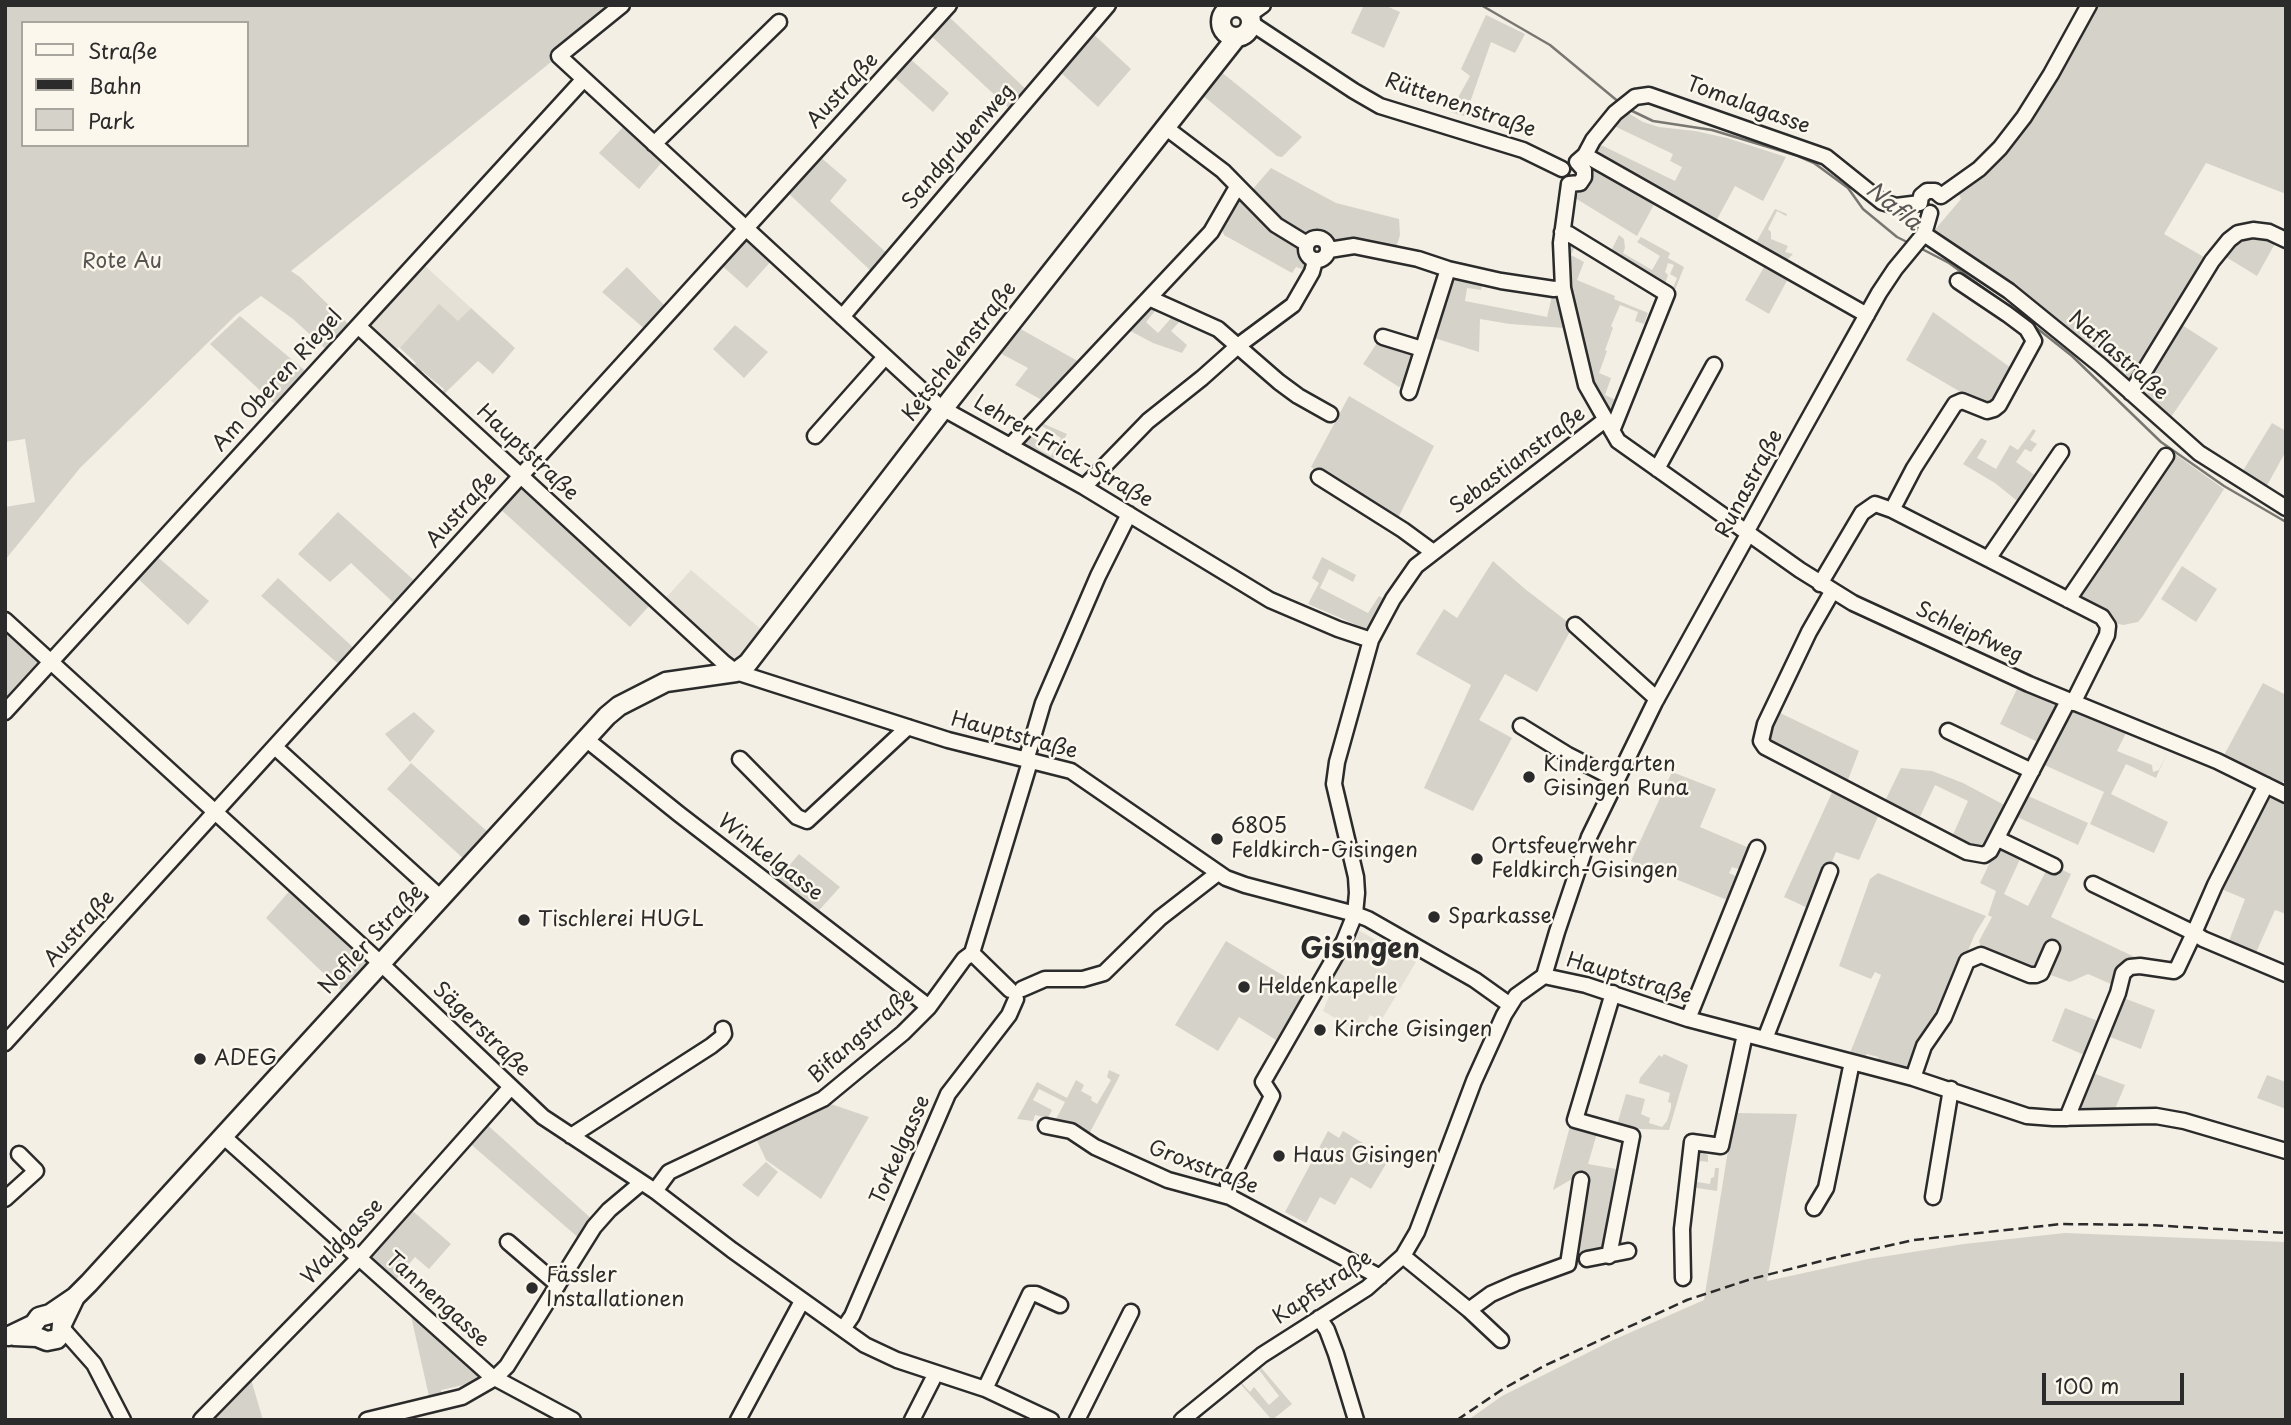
<!DOCTYPE html>
<meta charset="utf-8">
<style>
body{margin:0}
#map{position:relative;width:2291px;height:1425px;overflow:hidden;background:#f3efe4;font-family:"Playpen Sans",sans-serif}
canvas{display:block}
.frame{position:absolute;inset:0;border:7px solid #2b2b2b;pointer-events:none}
.legend{position:absolute;left:21px;top:21px;width:228px;height:126px;box-sizing:border-box;background:#fbf7ec;border:2px solid #a8a59f;margin:0;padding:9px 12px;list-style:none;font-size:21px;color:#2b2b2b}
.legend li{display:flex;align-items:center;gap:14px;height:35px}
.legend b{width:35px;border:2px solid #a8a59f}
.scale{position:absolute;left:2042px;top:1373px;width:142px;height:32px;box-sizing:border-box;border:4px solid #2b2b2b;border-top:0;padding-left:9px;font-size:21px;line-height:24px;white-space:nowrap;color:#2b2b2b;-webkit-text-stroke:5px #fbf7ec;paint-order:stroke}
</style>
<div id="map">
<canvas width="2291" height="1425"></canvas>
<div class="frame"></div>
<ul class="legend">
<li><b style="height:9px;background:#fbf7ec"></b>Straße</li>
<li><b style="height:9px;background:#2b2b2b"></b>Bahn</li>
<li><b style="height:19px;background:#d5d2c9"></b>Park</li>
</ul>
<div class="scale">100 m</div>
</div>
<script>
const g = document.querySelector('canvas').getContext('2d');
g.lineJoin = 'round';
function fillPath(path, color) {
  g.fillStyle = color;
  g.fill(path, 'evenodd');
}
function shape(rows) {
  const path = new Path2D();
  for (const r of rows) {
    if (r.length === 3) {
      path.moveTo(r[0] + r[2], r[1]);
      path.arc(r[0], r[1], r[2], 0, 2 * Math.PI);
      continue;
    }
    path.moveTo(r[0], r[1]);
    for (let i = 2; i < r.length; i += 2) path.lineTo(r[i], r[i + 1]);
  }
  return path;
}
function stroke(path, color, width, dash) {
  g.strokeStyle = color;
  g.lineWidth = width;
  g.lineCap = dash ? 'butt' : 'round';
  g.setLineDash(dash || []);
  g.stroke(path);
}
function label(font, color, halo, rows, align = 'center') {
  g.font = font + ' "Playpen Sans",sans-serif';
  g.lineWidth = 5;
  g.setLineDash([]);
  g.textBaseline = 'middle';
  g.strokeStyle = halo;
  g.fillStyle = color;
  for (const [text, x, y, turn = 0] of rows) {
    g.save();
    g.translate(x, y);
    g.rotate((+turn || 0) * Math.PI / 180);
    g.textAlign = isNaN(turn) ? turn : align;
    if (halo) g.strokeText(text, 0, 0);
    g.fillText(text, 0, 0);
    g.restore();
  }
}
fillPath(shape([
 [422,263,471,308,419,364,399,347,392,354,365,326],
 [691,570,763,631,747,653,732,665,662,602],
 [1358,930,1416,962,1381,1021,1370,1015,1361,1033,1323,1011,1329,996,1324,993]
]), '#e4e0d6');
fillPath(shape([
 [5,5,622,5,291,271,300,277,347,323,349,328,332,349,327,350,293,319,261,296,236,315,80,468,5,560,5,507,35,502,25,439,5,442],
 [23,23,247,23,247,145,23,145],
 [1364,5,1384,5,1400,12,1384,48,1351,33],
 [2094,5,2286,5,2286,194,2206,163,2164,234,2209,260,2132,384,1933,232,1961,199,1958,192,1969,184],
 [946,14,1030,93,1013,112,929,34],
 [1486,15,1525,34,1515,53,1491,42,1466,114,1479,120,1450,112,1470,76,1461,69],
 [1090,31,1131,69,1098,107,1058,70],
 [908,57,949,93,933,112,892,75],
 [1220,71,1302,137,1282,157,1277,156,1202,95],
 [1623,110,1643,122,1659,127,1695,131,1727,138,1786,157,1763,201,1735,186,1715,223,1593,153,1599,144,1675,181,1682,167,1670,161,1673,154,1612,125],
 [625,125,663,161,639,189,599,153],
 [818,155,847,180,830,201,890,256,872,272,786,191],
 [1588,162,1657,199,1637,236,1575,198,1590,178],
 [1271,168,1336,203,1399,219,1400,235,1397,245,1394,249,1332,247,1325,237,1320,235,1308,237,1279,223,1252,190],
 [1240,195,1304,246,1306,257,1310,260,1308,271,1296,267,1292,273,1224,235,1221,227],
 [1775,209,1787,214,1786,216,1777,211,1768,229,1771,232,1771,239,1788,246,1785,252,1793,254,1784,263,1754,246],
 [2255,234,2277,240,2257,276,2221,254,2228,245],
 [1619,235,1624,239,1625,248,1623,253,1652,270,1660,256,1637,242,1641,237,1670,253,1668,258,1684,267,1621,427,1619,426,1677,278,1670,274,1674,265,1668,263,1665,272,1668,275,1664,287,1610,253],
 [747,238,772,260,747,288,720,264,743,239],
 [1568,242,1576,244,1571,255,1584,262,1577,280,1615,296,1614,299,1648,313,1644,324,1635,321,1638,312,1620,305,1611,326,1613,328,1605,350,1607,351,1599,373,1611,378,1605,395,1618,401,1610,421,1589,378,1567,283],
 [1767,262,1790,275,1769,314,1745,300],
 [627,267,666,307,647,331,602,292],
 [1447,276,1483,280,1481,290,1467,288,1465,301,1547,317,1552,296,1556,295,1565,328,1510,324,1480,319,1479,352,1431,337],
 [439,304,458,321,471,308,515,348,493,374,478,361,440,398,444,389,422,371,416,376,409,370,416,363,400,348],
 [1149,306,1155,311,1146,322,1158,333,1173,316,1181,320,1171,331,1187,345,1182,353,1153,343,1125,328],
 [1933,312,2014,370,1995,401,1981,404,1906,360],
 [240,316,309,374,279,408,210,344],
 [2179,323,2218,348,2169,420,2138,392],
 [735,325,768,352,744,378,713,349],
 [1017,327,1083,364,1047,403,1015,385,1028,368,998,352],
 [1379,340,1416,351,1409,381,1399,387,1363,364],
 [1349,396,1434,446,1396,522,1311,467],
 [2272,423,2286,431,2286,451,2265,489,2241,474],
 [1044,424,1067,434,1051,463,1019,444,1030,433,1043,440,1038,449,1051,456,1061,438,1042,426],
 [2033,429,2036,431,2030,440,2037,444,2031,452,2025,449,2016,462,2036,476,2045,464,2021,504,1995,483,1963,464,1981,438,1987,441,1977,458,1996,469,2010,445,2018,450],
 [2172,452,2224,489,2143,616,2138,622,2123,625,2115,623,2105,614,2075,597],
 [520,486,525,487,650,600,649,606,630,627,497,506],
 [338,512,417,583,397,606,351,563,330,582,298,554],
 [154,554,209,601,188,625,135,576],
 [1322,557,1356,575,1353,582,1329,569,1320,588,1368,613,1379,596,1386,600,1368,630,1308,604,1319,583,1312,578],
 [1493,561,1525,589,1573,626,1537,692,1505,674,1479,720,1512,738,1473,811,1424,788,1471,685,1416,654,1444,609,1457,618],
 [2182,566,2217,589,2196,622,2161,599],
 [278,578,357,651,343,668,261,596],
 [5,624,43,661,5,702],
 [2263,683,2286,695,2286,780,2281,783,2223,757],
 [2018,687,2059,707,2042,744,2000,724],
 [2068,710,2127,731,2117,751,2152,765,2153,772,2159,770,2168,751,2156,778,2126,764,2111,794,2168,822,2154,853,2090,824,2104,792,2040,763],
 [1776,711,1859,751,1846,785,1772,746,1766,739],
 [414,712,435,731,410,762,385,734],
 [411,763,490,834,466,861,387,789],
 [1901,768,1932,771,1963,783,2010,808,1982,851,1951,839,1968,801,1935,785,1917,823,1883,805],
 [1672,772,1716,789,1700,827,1754,850,1742,870,1732,867,1729,873,1742,879,1732,902,1631,861],
 [1835,786,1880,812,1859,860,1836,852,1812,910,1784,897],
 [2024,794,2088,823,2078,845,2013,815],
 [2270,795,2286,803,2286,914,2275,910,2254,957,2227,946,2245,899,2219,888,2265,796],
 [2000,846,2022,855,2004,894,2028,906,2048,867,2058,868,2071,874,2051,917,2145,962,2116,984,2111,984,2088,974,2070,982,1982,950,1979,941,1992,917,1988,915,1996,891,1980,883,1997,848],
 [799,854,840,887,814,916,774,883],
 [1878,873,1986,916,1975,934,1939,1019,1909,1069,1877,1062,1878,1057,1867,1054,1864,1058,1850,1053,1881,975,1875,972,1871,979,1839,966,1870,879],
 [292,888,366,959,367,965,353,978,354,979,343,992,266,918],
 [1226,941,1307,990,1276,1040,1239,1017,1218,1051,1175,1025],
 [2121,997,2155,1010,2141,1049,2105,1035],
 [2065,1008,2103,1023,2089,1057,2052,1041],
 [1664,1054,1688,1065,1669,1130,1616,1128,1626,1094,1645,1099,1641,1114,1650,1118,1649,1123,1662,1127,1667,1121,1671,1108,1671,1103,1668,1102,1670,1093,1639,1083,1640,1078,1659,1055,1662,1057],
 [1109,1070,1120,1075,1087,1138,1054,1123,1065,1102,1039,1089,1033,1100,1052,1110,1048,1118,1035,1115,1033,1121,1017,1119,1037,1082,1067,1098,1076,1080,1084,1085,1081,1091,1092,1097,1091,1100,1097,1104,1111,1080,1107,1077],
 [2090,1072,2125,1085,2115,1109,2086,1110,2079,1105],
 [2267,1075,2286,1082,2286,1109,2257,1098],
 [825,1102,869,1117,821,1199,766,1160,755,1136],
 [1734,1113,1797,1114,1767,1281,1868,1259,1964,1244,2065,1233,2286,1242,2286,1420,1468,1420,1502,1396,1611,1341,1704,1300],
 [483,1121,594,1221,581,1240,466,1140],
 [1571,1122,1598,1130,1588,1164,1622,1170,1608,1246,1583,1264,1570,1267,1586,1171,1553,1190],
 [1328,1131,1339,1138,1343,1131,1389,1159,1371,1189,1351,1177,1335,1205,1320,1197,1306,1223,1285,1212],
 [1706,1146,1705,1154,1708,1155,1708,1162,1700,1161,1697,1182,1710,1184,1711,1178,1714,1177,1715,1168,1719,1168,1717,1191,1690,1187,1694,1152],
 [766,1162,778,1172,758,1197,742,1185],
 [408,1207,451,1244,429,1269,415,1257,393,1283,369,1263,367,1255],
 [409,1307,485,1377,470,1391,468,1384,441,1390,442,1398,430,1401],
 [1258,1364,1292,1404,1272,1420,1237,1380,1238,1379,1250,1392,1254,1387,1269,1405,1279,1396,1259,1370,1251,1376,1247,1372],
 [250,1376,263,1420,206,1420]
]), '#d5d2c9');
stroke(shape([
 [1481,5,1550,45,1620,103],
 [1628,109,1653,121,1712,130,1798,156,1814,163,1848,188,1863,209,1897,237,1911,244],
 [1920,248,1949,263,2014,310,2072,356,2161,442,2224,486,2286,522]
]), '#787772', 2.5);
const minor = shape([
 [622,5,559,56,940,407,1084,487,1270,600,1338,629,1371,640],
 [1249,15,1263,5],
 [1251,23,1354,91,1380,106,1523,150,1562,169],
 [1165,127,1223,171,1276,225,1307,244],
 [654,144,779,22],
 [1585,155,1867,315],
 [1577,162,1585,155,1593,140,1615,113,1635,97,1649,95,1826,157,1882,202,1896,206,1920,203],
 [1569,184,1561,243,1563,288,1586,385,1618,441,1800,570,1853,603,2029,684,2217,761,2286,795],
 [1569,184,1580,183,1584,177,1584,170,1577,162],
 [1941,196,1979,169,2000,148,2024,117,2051,74,2089,5],
 [1920,203,1921,196,1927,191,1935,191,1941,196],
 [1562,232,1569,234,1667,294,1612,431],
 [1924,234,2009,291,2100,365,2199,453,2286,508],
 [1317,249,11],
 [1329,250,1354,246,1418,259,1448,269,1501,281,1554,289,1563,288],
 [1149,298,1218,329,1279,382,1298,396,1330,414],
 [842,317,1108,5],
 [358,326,723,662,736,672,948,740,1071,771,1226,878,1245,885,1355,914,1368,919,1475,980,1510,1005],
 [1383,337,1422,349],
 [1409,392,1448,269],
 [2131,393,2212,261,2229,240,2238,233,2253,230,2269,232,2286,240],
 [815,436,885,357],
 [1010,446,1211,232,1237,187],
 [1657,469,1714,365],
 [1319,477,1403,530,1433,552],
 [1084,487,1148,421,1202,378,1239,345,1293,305,1312,272,1315,261],
 [1892,510,1914,468,1955,404,1962,401,1987,411,1994,409,1999,405,2034,341,2027,329,2007,314,1958,281],
 [1988,559,2061,452],
 [1820,584,1862,513,1875,504,1892,510,2102,617,2108,626,2107,635,2073,703],
 [1832,592,1809,632,1765,724,1761,741,1765,747,1967,852,1984,855,1990,851,2068,701],
 [2068,600,2166,456],
 [5,620,375,958,543,1117,655,1191,732,1250,865,1345,897,1360,985,1389,1051,1420],
 [1575,625,1657,699],
 [5,712,583,80],
 [1521,726,1568,755,1617,780],
 [1948,731,2032,771],
 [587,740,679,814,929,1007],
 [275,747,442,899],
 [740,759,797,817,807,821,908,727],
 [1998,839,2054,866],
 [2093,884,2194,933,2215,885,2266,785],
 [972,953,1029,765,1028,754,1043,703,1098,576,1129,514],
 [972,953,1010,990],
 [1544,976,1557,932,1589,837,1655,702,1746,538,1749,527,1803,429,1879,293,1895,269,1924,234,1930,213],
 [1022,989,1045,979,1083,979,1104,973,1160,918,1218,873],
 [1688,1019,1757,848],
 [1765,1039,1830,871],
 [5,1043,949,5],
 [1913,1078,1924,1046,1944,1017,1967,961,1981,955,2030,975,2036,975,2041,973,2052,948],
 [2067,1118,2118,993,2123,973,2130,967,2140,966,2174,971,2177,969,2194,933,2203,939,2286,974],
 [1046,1126,1071,1131,1095,1147,1168,1180,1230,1197,1380,1277],
 [571,1136,711,1046,721,1038,724,1034,723,1029],
 [224,1137,491,1376,573,1420],
 [655,1191,669,1172,823,1099,903,1033,929,1007,964,959,972,953],
 [1230,1197,1228,1185,1272,1096,1263,1082,1344,941,1355,914,1357,893,1356,877,1334,784,1337,762,1371,640,1393,599,1416,566,1605,420],
 [1933,1197,1951,1089],
 [5,1199,36,1171,19,1154],
 [1814,1208,1826,1188,1852,1062],
 [508,1242,558,1285],
 [1403,1256,1469,1310,1501,1340],
 [1609,1256,1632,1136,1575,1120,1613,993],
 [1587,1259,1628,1251],
 [1683,1278,1682,1229,1692,1142,1721,1146,1745,1034],
 [1469,1310,1491,1294,1516,1283,1568,1264,1581,1180],
 [1319,1318,1327,1330,1336,1354,1356,1420],
 [62,1328,94,1364,123,1420],
 [843,1329,852,1316,948,1094,1009,1015,1016,999],
 [985,1389,1030,1294,1036,1294,1060,1305],
 [201,1420,359,1258,510,1088],
 [367,1420,462,1397,495,1378,507,1366,594,1227,609,1210,641,1183],
 [738,1420,802,1301],
 [912,1420,936,1373],
 [1077,1420,1131,1312],
 [1182,1420,1262,1355,1367,1288,1403,1256,1417,1232,1474,1081,1504,1015,1516,996,1544,976,1586,985,1688,1019,1913,1078,2027,1116,2053,1118,2156,1116,2184,1121,2286,1151]
]);
const major = shape([
 [1236,22,15],
 [9,1336,34,1324,39,1317,50,1314,75,1297,89,1283,607,716,619,706,666,682,736,672,748,663,951,399,1236,38],
 [14,1336,37,1337,47,1341,57,1339,61,1334,62,1324,75,1297]
]);
stroke(minor, '#2b2b2b', 19);
stroke(major, '#2b2b2b', 23);
stroke(minor, '#fbf7ec', 14);
stroke(major, '#fbf7ec', 18);
stroke(shape([
 [1457,1420,1503,1389,1544,1366,1687,1300,1751,1279,1833,1258,1914,1240,2061,1224,2150,1225,2286,1233]
]), '#2b2b2b', 2.5, [10, 5]);
for (const [x, y, r, color] of [
 [1529,777,7,"#2b2b2b"],
 [1217,839,7,"#2b2b2b"],
 [1477,859,7,"#2b2b2b"],
 [1434,917,7,"#2b2b2b"],
 [524,920,7,"#2b2b2b"],
 [1244,987,7,"#2b2b2b"],
 [1320,1030,7,"#2b2b2b"],
 [200,1059,7,"#2b2b2b"],
 [1279,1156,7,"#2b2b2b"],
 [532,1288,7,"#2b2b2b"]
]) {
  const dot = new Path2D();
  dot.arc(x, y, r, 0, 2 * Math.PI);
  g.fillStyle = color;
  g.fill(dot);
  stroke(dot, '#fbf7ec', 2.5);
}
label('21px', '#2b2b2b', '#fbf7ec', [
 ["Austraße",843,91,-47],
 ["Rüttenenstraße",1460,106,19],
 ["Tomalagasse",1748,106,20],
 ["Sandgrubenweg",959,147,-49],
 ["Ketschelenstraße",960,352,-52],
 ["Naflastraße",2118,356,41],
 ["Am Oberen Riegel",278,381,-48],
 ["Lehrer-Frick-Straße",1063,452,30],
 ["Hauptstraße",527,453,43],
 ["Sebastianstraße",1518,461,-37],
 ["Runastraße",1750,484,-62],
 ["Austraße",462,510,-48],
 ["Schleipfweg",1969,633,25],
 ["Hauptstraße",1014,736,15],
 ["Winkelgasse",770,858,38],
 ["Austraße",80,929,-48],
 ["Nofler Straße",372,940,-47],
 ["Hauptstraße",1629,979,17],
 ["Sägerstraße",481,1030,44],
 ["Bifangstraße",862,1036,-41],
 ["Torkelgasse",901,1150,-66],
 ["Groxstraße",1203,1168,21],
 ["Waldgasse",343,1242,-47],
 ["Kapfstraße",1323,1288,-34],
 ["Tannengasse",437,1300,42]
]);
label('21px', '#565552', '#fbf7ec', [
 ["Rote Au",122,262]
]);
label('21px', '#2b2b2b', '#fbf7ec', [
 ["Kindergarten",1543,765],
 ["Gisingen Runa",1543,789],
 ["6805",1231,827],
 ["Feldkirch-Gisingen",1231,851],
 ["Ortsfeuerwehr",1491,847],
 ["Feldkirch-Gisingen",1491,871],
 ["Sparkasse",1448,917],
 ["Tischlerei HUGL",538,920],
 ["Heldenkapelle",1258,987],
 ["Kirche Gisingen",1334,1030],
 ["ADEG",214,1059],
 ["Haus Gisingen",1293,1156],
 ["Fässler",546,1276],
 ["Installationen",546,1300]
], 'left');
label('italic 23px', '#585755', '#fbf7ec', [
 ["Nafla",1893,207,39]
]);
label('bold 28px', '#2b2b2b', '#fbf7ec', [
 ["Gisingen",1360,950]
]);
</script>
